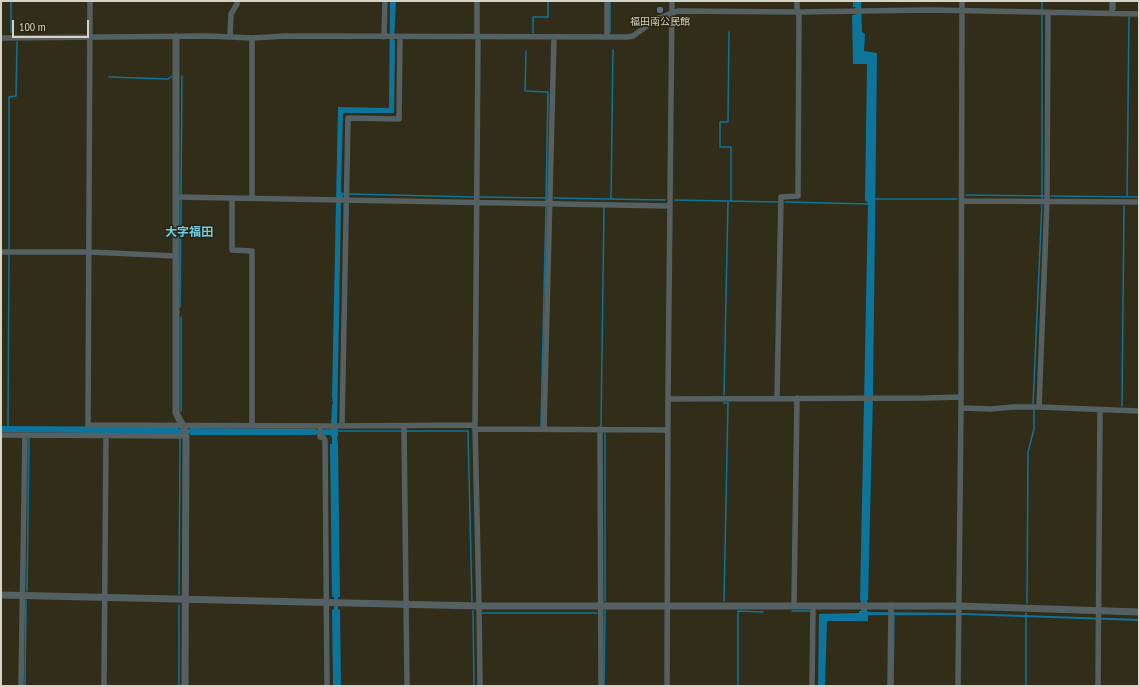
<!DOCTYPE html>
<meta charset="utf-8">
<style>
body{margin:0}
#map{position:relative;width:1140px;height:687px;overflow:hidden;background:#322d18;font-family:"PT Sans Narrow",sans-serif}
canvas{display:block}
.frame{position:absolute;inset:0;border:2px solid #d5d3c6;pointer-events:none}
.scale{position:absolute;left:12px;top:20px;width:77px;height:18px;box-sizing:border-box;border:2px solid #d5d3c6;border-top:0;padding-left:5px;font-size:12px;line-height:14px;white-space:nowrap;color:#d5d3c6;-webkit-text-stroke:3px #28240f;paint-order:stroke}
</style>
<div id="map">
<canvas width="1140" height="687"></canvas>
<div class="frame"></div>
<div class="scale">100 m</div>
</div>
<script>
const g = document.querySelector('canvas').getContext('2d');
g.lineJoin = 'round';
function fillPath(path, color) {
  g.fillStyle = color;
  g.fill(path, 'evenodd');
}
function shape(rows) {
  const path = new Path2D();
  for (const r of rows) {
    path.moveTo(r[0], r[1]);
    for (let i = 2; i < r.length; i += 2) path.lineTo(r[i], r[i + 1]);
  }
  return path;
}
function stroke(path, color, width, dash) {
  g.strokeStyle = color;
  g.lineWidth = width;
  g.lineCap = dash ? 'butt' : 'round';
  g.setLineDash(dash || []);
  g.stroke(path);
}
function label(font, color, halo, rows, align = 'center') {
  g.font = font + ' "PT Sans Narrow","Noto Sans JP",sans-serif';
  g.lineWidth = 3;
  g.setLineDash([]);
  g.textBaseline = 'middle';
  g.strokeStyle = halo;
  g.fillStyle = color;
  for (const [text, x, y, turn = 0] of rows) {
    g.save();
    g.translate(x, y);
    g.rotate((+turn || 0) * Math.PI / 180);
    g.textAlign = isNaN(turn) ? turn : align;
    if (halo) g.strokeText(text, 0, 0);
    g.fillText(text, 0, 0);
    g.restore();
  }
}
fillPath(shape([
 [390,1,396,1,394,40,395,41,394,113,343,113,341,192,343,193,351,194,351,195,343,195,343,197,341,197,340,202,341,203,337,427,338,429,338,436,337,437,338,444,340,597,338,597,338,609,340,610,341,686,333,686,332,610,334,609,334,597,332,597,330,444,332,444,332,437,330,435,322,435,321,434,317,434,316,435,190,435,190,433,182,433,181,434,1,432,1,426,178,427,179,429,190,429,190,428,316,429,316,430,331,429,332,405,333,404,332,396,338,107,389,108],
 [853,1,861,1,862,32,865,34,864,51,877,53,873,394,868,600,867,600,867,611,868,611,868,612,964,613,1139,619,1139,621,964,615,868,615,868,621,827,621,825,686,818,686,819,614,859,613,859,611,861,611,861,601,860,600,868,203,865,200,867,64,853,64,852,15,855,15,856,13,855,7,853,7]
]), '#0d749c');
stroke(shape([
 [11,1,11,32],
 [1115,9,1115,1],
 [610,32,610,1],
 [729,32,728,122,720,122,720,147,731,147,731,201],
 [533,33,533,17,548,17,548,1],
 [526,51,525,91,548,92,546,201],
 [109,77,168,79,172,76],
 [349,194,474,197],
 [966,195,1045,196],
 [181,196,182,76],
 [1051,196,1139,197],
 [480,197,546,198],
 [1127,197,1129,17],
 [554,198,665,200],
 [611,199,613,50],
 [875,199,957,199],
 [1042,199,1042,1],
 [675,200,778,202],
 [785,202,869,204],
 [9,249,9,97,16,96,17,42],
 [180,307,181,200],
 [724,395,728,201],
 [724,403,728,403,724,601],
 [1033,405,1042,203],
 [1122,406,1124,206],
 [181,411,181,317],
 [8,426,9,254],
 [541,426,546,206],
 [601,426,604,207],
 [337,431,402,431],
 [405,431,468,431,472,602],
 [605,433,605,601],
 [27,591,29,437],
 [179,594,180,437],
 [1027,603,1028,452,1034,429,1034,409],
 [473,611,474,686],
 [792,611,810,611],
 [482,613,597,613],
 [25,686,26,600],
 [179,686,179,605],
 [604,686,605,610],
 [738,686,738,611,763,612],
 [893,686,894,614],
 [1026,686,1026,613]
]), '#0d749c', 1.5);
stroke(shape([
 [90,1,88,425,329,426,475,425],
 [477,1,477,37,478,40,475,425,479,606,480,686],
 [1112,13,1112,1],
 [230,37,231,14,237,4,237,1],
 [384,37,385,1],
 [607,37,607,1],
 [1,38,208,36,252,38,286,36,627,37,633,36,658,18,672,13,678,11,798,12,931,10,1139,14],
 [252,38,252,198],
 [176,197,670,206],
 [232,198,232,250,252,251,252,425],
 [962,201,1139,202],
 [1,252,90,252,176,256],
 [777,398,781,197,798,196,799,16,797,8,797,1],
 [668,399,925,398,961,397],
 [1039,407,1047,201,1048,12],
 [961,408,991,409,1013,407,1039,407,1139,411],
 [320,426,320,437,323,437,325,440,327,686],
 [342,426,348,118,399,119,400,37],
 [404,426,407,686],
 [475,429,668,430],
 [544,429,554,37],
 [600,429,601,686],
 [1,435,186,436],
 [794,606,797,398],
 [21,686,25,435],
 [104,686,106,436],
 [667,686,668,399,672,1],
 [812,686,813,606],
 [890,686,891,605],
 [958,686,961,408,962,1],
 [1098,686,1100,410]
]), '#546062', 5.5);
stroke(shape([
 [176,37,176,413,184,428,186,436,185,686],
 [1,595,479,606,959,606,1139,612]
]), '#546062', 7);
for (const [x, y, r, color] of [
 [660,10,4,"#5c6f8a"]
]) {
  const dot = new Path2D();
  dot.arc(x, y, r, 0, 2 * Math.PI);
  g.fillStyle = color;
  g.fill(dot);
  stroke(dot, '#28240f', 1.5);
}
label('10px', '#d5d3c6', '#28240f', [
 ["福田南公民館",660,22]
]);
label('bold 12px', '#6acee8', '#28240f', [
 ["大字福田",189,233]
]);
</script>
